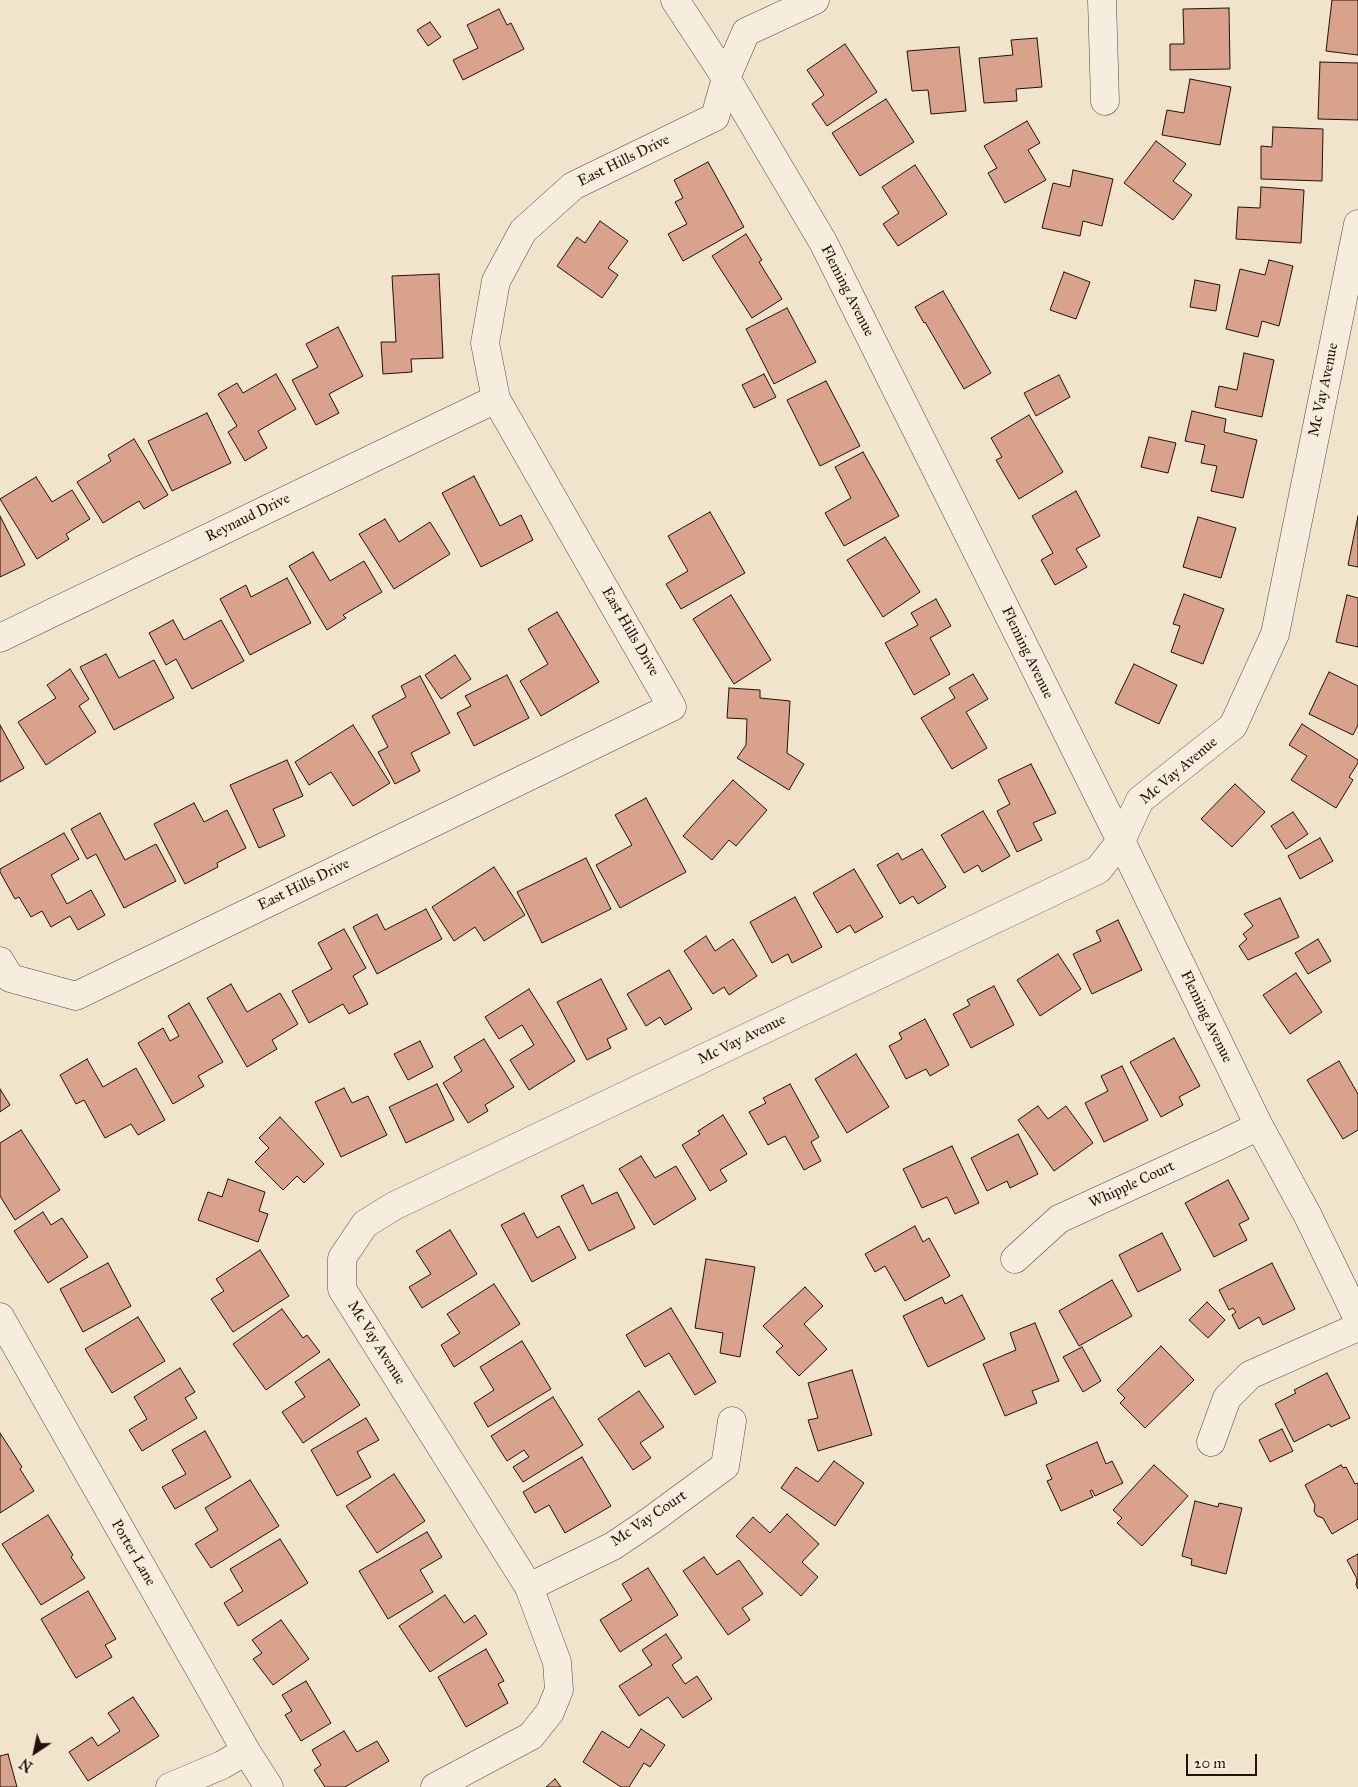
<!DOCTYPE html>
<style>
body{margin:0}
#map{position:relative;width:1358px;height:1787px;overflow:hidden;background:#f1e4cc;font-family:"IM FELL Great Primer",serif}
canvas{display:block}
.north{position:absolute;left:10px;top:1727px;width:50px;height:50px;-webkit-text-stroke:4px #f6edde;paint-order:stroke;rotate:214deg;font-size:14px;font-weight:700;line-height:20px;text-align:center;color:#241105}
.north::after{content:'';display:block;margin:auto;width:18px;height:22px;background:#241105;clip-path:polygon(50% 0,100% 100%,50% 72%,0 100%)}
.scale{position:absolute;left:1186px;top:1754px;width:71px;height:22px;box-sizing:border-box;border:2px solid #241105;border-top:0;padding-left:6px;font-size:15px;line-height:18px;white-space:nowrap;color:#241105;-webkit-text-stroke:4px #f6edde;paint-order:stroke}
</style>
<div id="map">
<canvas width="1358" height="1787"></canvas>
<div class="north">N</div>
<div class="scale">20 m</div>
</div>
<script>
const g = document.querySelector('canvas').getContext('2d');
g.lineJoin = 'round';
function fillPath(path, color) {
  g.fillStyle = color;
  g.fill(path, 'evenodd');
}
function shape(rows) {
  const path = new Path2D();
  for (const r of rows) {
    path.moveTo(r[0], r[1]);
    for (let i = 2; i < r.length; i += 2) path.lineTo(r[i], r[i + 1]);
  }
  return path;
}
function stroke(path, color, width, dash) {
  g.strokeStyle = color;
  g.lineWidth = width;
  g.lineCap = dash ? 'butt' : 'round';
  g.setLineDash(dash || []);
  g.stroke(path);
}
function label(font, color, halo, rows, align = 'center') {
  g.font = font + ' "IM FELL Great Primer",serif';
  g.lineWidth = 4.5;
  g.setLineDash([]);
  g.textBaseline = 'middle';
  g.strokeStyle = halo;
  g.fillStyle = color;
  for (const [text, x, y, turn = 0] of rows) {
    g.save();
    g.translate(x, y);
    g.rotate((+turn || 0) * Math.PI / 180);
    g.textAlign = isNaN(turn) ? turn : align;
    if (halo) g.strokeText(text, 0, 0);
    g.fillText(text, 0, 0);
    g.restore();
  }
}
const building = shape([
 [1332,0,1358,0,1358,55,1326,51,1332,0],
 [1229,8,1230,69,1170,70,1170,44,1184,44,1183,9,1229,8],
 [499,9,507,25,511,23,524,49,463,80,453,60,478,48,467,25,499,9],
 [430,22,441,37,428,46,417,30,430,22],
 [1037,38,1042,87,1016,89,1017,101,984,103,979,58,1013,55,1011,40,1037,38],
 [845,44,877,92,827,126,812,104,824,95,807,70,845,44],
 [959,47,966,111,931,114,928,90,912,91,907,51,959,47],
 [1320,62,1358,63,1358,120,1318,119,1320,62],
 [1190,79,1231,87,1220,145,1162,135,1167,110,1184,113,1190,79],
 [886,99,914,142,860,176,832,133,886,99],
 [1027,121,1040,143,1028,150,1046,180,1005,203,988,173,997,168,984,146,1027,121],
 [1273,127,1323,129,1322,181,1261,179,1261,146,1272,147,1273,127],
 [1156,141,1186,164,1173,181,1192,195,1173,220,1124,183,1156,141],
 [708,162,744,227,683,261,668,234,687,224,675,202,683,198,674,180,708,162],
 [915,165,947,214,898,246,883,224,899,213,882,187,915,165],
 [1073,170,1113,179,1102,226,1083,221,1080,236,1042,228,1053,183,1070,187,1073,170],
 [1261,187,1304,190,1301,243,1236,239,1238,207,1260,208,1261,187],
 [600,221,628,241,608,268,618,275,602,298,557,266,577,237,585,243,600,221],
 [746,234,762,260,759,262,782,299,752,318,712,256,746,234],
 [1269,260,1293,266,1279,326,1262,321,1258,337,1226,329,1240,269,1265,275,1269,260],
 [1064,272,1090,282,1076,319,1050,310,1064,272],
 [439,274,443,358,411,359,412,372,383,374,381,342,396,342,392,276,439,274],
 [1195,280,1220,285,1216,311,1190,307,1195,280],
 [943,291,991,373,964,389,925,322,924,323,915,307,943,291],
 [787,308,816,362,774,384,746,329,787,308],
 [338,327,363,376,329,394,339,413,316,425,292,380,318,367,306,344,338,327],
 [1244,353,1274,360,1262,417,1215,407,1219,386,1237,390,1244,353],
 [276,374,296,409,258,431,267,448,245,461,228,432,237,426,218,394,237,383,243,393,276,374],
 [764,374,776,397,754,408,742,385,764,374],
 [1059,375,1070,397,1036,416,1024,393,1059,375],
 [826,381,860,446,820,466,787,400,826,381],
 [1192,411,1226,419,1224,432,1257,440,1243,498,1211,491,1217,466,1201,463,1205,445,1185,441,1192,411],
 [207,413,231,463,172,491,148,441,207,413],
 [1029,415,1063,472,1019,499,996,460,1002,457,991,438,1029,415],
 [1149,437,1176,443,1168,473,1141,467,1149,437],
 [134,439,168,495,144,509,139,501,103,523,77,482,111,461,108,455,134,439],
 [863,452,899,516,844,546,825,513,851,498,835,467,863,452],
 [474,476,500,526,521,515,533,540,481,567,442,493,474,476],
 [36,477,52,502,72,490,90,519,66,534,69,539,37,559,0,499,36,477],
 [1076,491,1100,536,1076,549,1087,567,1055,585,1041,560,1053,553,1032,516,1076,491],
 [710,512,745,573,681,609,666,584,688,571,668,536,710,512],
 [0,516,25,565,0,577,0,516],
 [1358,516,1358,567,1348,565,1358,516],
 [1198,517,1236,528,1221,578,1183,567,1198,517],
 [385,519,399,542,430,522,450,554,394,589,359,534,385,519],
 [885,537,920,592,883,617,847,560,885,537],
 [313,552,330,581,364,561,382,592,343,615,346,618,327,630,289,566,313,552],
 [287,578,311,623,250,655,220,599,246,585,251,597,287,578],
 [1184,594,1224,609,1203,664,1171,652,1180,626,1173,624,1184,594],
 [731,595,771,660,734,684,693,619,731,595],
 [1347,595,1358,598,1358,647,1336,642,1347,595],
 [936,599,951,626,930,638,950,674,914,695,885,643,918,625,911,613,936,599],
 [557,612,599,682,541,716,520,681,548,664,528,629,557,612],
 [173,620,184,640,221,620,244,661,192,689,176,659,166,665,149,633,173,620],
 [106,654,119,678,154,660,174,698,114,730,80,667,106,654],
 [455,655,471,679,441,699,425,675,455,655],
 [1134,664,1177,685,1159,724,1115,703,1134,664],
 [70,669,89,699,79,706,96,732,46,765,18,722,56,698,47,685,70,669],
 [1329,672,1358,686,1358,725,1353,735,1309,714,1329,672],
 [973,674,988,699,966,712,987,748,952,769,921,718,955,698,949,688,973,674],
 [507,675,529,718,474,746,457,713,471,706,465,696,507,675],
 [420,676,450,733,411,753,420,771,395,784,378,752,388,747,372,716,406,697,401,686,420,676],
 [729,688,760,690,760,698,790,701,787,753,804,764,789,790,737,758,746,745,747,719,727,718,729,688],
 [1302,724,1358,760,1358,763,1349,777,1353,780,1336,808,1291,780,1307,756,1289,745,1302,724],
 [0,725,24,768,0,782,0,725],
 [353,725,390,783,353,806,331,772,309,785,295,762,353,725],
 [287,760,303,796,273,809,285,836,259,848,230,785,287,760],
 [1031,764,1056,813,1033,823,1042,840,1017,852,997,811,1010,804,998,780,1031,764],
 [733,780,767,810,736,846,729,840,712,860,683,836,733,780],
 [1235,784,1265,812,1232,847,1201,819,1235,784],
 [646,798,686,872,620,908,596,865,632,845,615,815,646,798],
 [194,803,204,822,227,810,246,848,217,863,218,867,185,884,154,824,194,803],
 [983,811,1010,856,982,872,978,865,964,873,941,835,983,811],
 [1293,812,1308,834,1286,849,1271,826,1293,812],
 [100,813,125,860,156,844,176,881,124,908,96,854,87,859,71,829,100,813],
 [64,833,79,859,51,875,67,904,91,890,105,915,78,930,70,916,51,927,42,911,31,917,19,897,15,899,0,872,0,869,64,833],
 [1320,838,1333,861,1300,879,1288,856,1320,838],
 [922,849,946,887,918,904,913,896,900,904,877,865,898,853,902,860,922,849],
 [586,858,611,909,542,943,517,892,586,858],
 [494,867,525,915,484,941,475,927,454,941,432,907,494,867],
 [854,869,883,917,855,933,850,925,837,933,813,893,854,869],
 [795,897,822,947,792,963,788,954,772,963,750,922,795,897],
 [1280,898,1299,937,1248,960,1239,946,1247,939,1243,934,1253,926,1244,914,1280,898],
 [426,909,442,939,377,974,353,927,377,914,385,930,426,909],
 [1118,920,1142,970,1092,994,1073,954,1101,941,1096,931,1118,920],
 [344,929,366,968,353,976,368,1004,349,1014,343,1004,309,1023,292,991,332,969,318,943,344,929],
 [706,936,715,951,733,939,757,976,729,995,724,987,713,994,684,951,706,936],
 [1318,939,1331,961,1308,974,1295,953,1318,939],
 [1058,954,1081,989,1040,1016,1017,980,1058,954],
 [669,970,692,1009,665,1025,660,1017,646,1026,627,994,669,970],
 [1296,973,1322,1012,1290,1034,1263,995,1296,973],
 [601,979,627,1029,607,1039,611,1048,587,1060,557,1002,601,979],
 [231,984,247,1012,280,993,298,1024,272,1040,277,1049,247,1067,207,998,231,984],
 [994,986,1014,1025,971,1048,953,1014,970,1005,967,1000,994,986],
 [529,989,575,1061,529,1090,510,1060,534,1045,522,1025,499,1039,485,1017,529,989],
 [189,1003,223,1062,198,1076,204,1086,173,1104,138,1043,163,1028,170,1041,179,1036,168,1016,189,1003],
 [925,1019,949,1065,930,1076,926,1069,906,1079,889,1046,902,1039,899,1033,925,1019],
 [1174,1038,1200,1086,1179,1097,1183,1105,1161,1117,1130,1062,1174,1038],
 [484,1039,514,1087,485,1105,488,1111,468,1123,443,1083,462,1071,454,1057,484,1039],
 [420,1041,433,1067,408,1080,394,1054,420,1041],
 [856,1054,889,1107,847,1133,815,1079,856,1054],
 [87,1059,103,1087,136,1068,165,1120,138,1135,131,1124,105,1138,84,1100,76,1104,60,1075,87,1059],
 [1339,1061,1358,1094,1358,1130,1343,1139,1307,1080,1339,1061],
 [1122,1066,1148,1120,1104,1142,1085,1103,1108,1091,1101,1076,1122,1066],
 [437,1084,454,1120,406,1143,389,1107,437,1084],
 [790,1084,819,1137,811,1142,821,1161,804,1170,785,1136,768,1145,749,1112,766,1103,763,1098,790,1084],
 [344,1088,352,1103,368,1096,387,1135,341,1157,315,1102,344,1088],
 [0,1089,10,1105,0,1112,0,1089],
 [1038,1106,1048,1119,1066,1106,1093,1143,1054,1171,1018,1120,1038,1106],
 [723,1115,747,1154,720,1170,727,1181,710,1191,682,1145,700,1134,698,1131,723,1115],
 [280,1117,324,1164,304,1183,297,1176,283,1190,255,1162,269,1148,259,1138,280,1117],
 [21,1130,60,1190,15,1220,0,1196,0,1143,21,1130],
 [1018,1134,1038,1174,1010,1188,1007,1181,987,1191,971,1158,1018,1134],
 [952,1146,979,1203,955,1214,947,1197,922,1208,903,1169,952,1146],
 [641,1156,655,1178,676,1166,696,1199,654,1225,619,1169,641,1156],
 [228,1179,265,1192,259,1211,268,1214,258,1242,198,1220,208,1192,222,1197,228,1179],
 [1228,1180,1249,1219,1239,1224,1247,1240,1214,1257,1185,1203,1228,1180],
 [583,1185,592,1204,617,1192,635,1228,589,1251,561,1196,583,1185],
 [43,1212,51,1225,62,1218,88,1257,48,1283,14,1231,43,1212],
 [524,1213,537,1238,559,1226,576,1258,532,1282,501,1225,524,1213],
 [915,1226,923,1242,929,1238,950,1276,905,1301,885,1266,875,1272,865,1254,915,1226],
 [450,1230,477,1274,422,1308,409,1287,431,1274,416,1251,450,1230],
 [1162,1233,1181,1270,1138,1292,1119,1255,1162,1233],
 [260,1250,289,1296,233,1332,211,1299,224,1291,216,1279,260,1250],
 [706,1259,755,1267,740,1357,720,1353,723,1333,695,1328,706,1259],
 [108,1263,131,1306,83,1332,60,1289,108,1263],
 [1272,1263,1295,1309,1263,1325,1259,1317,1239,1329,1232,1315,1236,1312,1233,1308,1229,1310,1219,1290,1272,1263],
 [1112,1280,1132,1316,1079,1346,1059,1311,1112,1280],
 [494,1284,520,1324,454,1367,441,1345,460,1333,447,1314,494,1284],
 [805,1287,823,1306,804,1324,827,1349,799,1376,776,1352,783,1346,763,1326,805,1287],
 [962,1295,985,1339,928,1367,903,1316,942,1297,945,1304,962,1295],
 [1207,1302,1225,1320,1208,1338,1189,1320,1207,1302],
 [671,1308,716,1382,695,1395,669,1353,645,1367,626,1335,671,1308],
 [282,1309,303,1338,307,1335,320,1352,266,1390,233,1344,282,1309],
 [138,1317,165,1361,112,1393,85,1349,138,1317],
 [1035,1323,1059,1381,1032,1391,1037,1403,1005,1416,983,1364,1016,1350,1010,1333,1035,1323],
 [522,1341,551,1389,488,1427,474,1403,494,1390,480,1367,522,1341],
 [1161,1346,1194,1380,1145,1428,1120,1403,1125,1398,1117,1390,1161,1346],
 [1082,1347,1101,1381,1083,1392,1063,1357,1082,1347],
 [329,1359,360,1405,303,1443,282,1412,305,1397,295,1382,329,1359],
 [180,1368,195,1392,185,1398,197,1418,142,1451,129,1430,147,1419,134,1397,180,1368],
 [852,1370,872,1435,818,1451,808,1420,818,1418,808,1383,852,1370],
 [1327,1373,1350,1418,1331,1427,1329,1424,1294,1442,1275,1404,1296,1393,1294,1390,1327,1373],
 [639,1391,664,1427,640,1443,651,1458,633,1470,598,1419,639,1391],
 [553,1397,583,1445,523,1482,513,1467,529,1457,524,1450,507,1461,491,1436,553,1397],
 [366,1418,379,1440,357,1452,371,1477,337,1496,311,1450,366,1418],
 [1282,1429,1293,1451,1270,1462,1259,1440,1282,1429],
 [205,1431,231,1477,175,1509,162,1487,186,1474,172,1450,205,1431],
 [0,1433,22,1467,20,1469,34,1491,0,1513,0,1433],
 [1097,1442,1106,1464,1112,1461,1123,1483,1095,1496,1092,1490,1090,1491,1093,1497,1061,1511,1047,1481,1052,1479,1046,1465,1097,1442],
 [582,1457,611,1506,565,1533,549,1505,535,1513,523,1492,582,1457],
 [834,1461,864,1483,835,1526,781,1488,796,1467,818,1482,834,1461],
 [1154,1465,1188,1496,1142,1546,1117,1523,1122,1518,1113,1510,1154,1465],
 [1341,1465,1343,1468,1346,1467,1355,1484,1358,1483,1358,1519,1332,1534,1323,1518,1317,1516,1314,1511,1315,1505,1305,1485,1341,1465],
 [394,1474,425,1521,377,1553,346,1506,394,1474],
 [250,1480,279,1526,211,1568,195,1544,218,1530,205,1508,250,1480],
 [1195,1501,1218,1507,1219,1503,1242,1508,1226,1574,1191,1565,1192,1559,1182,1556,1195,1501],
 [787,1514,819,1544,802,1562,818,1577,801,1596,736,1536,753,1517,770,1533,787,1514],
 [48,1515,73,1555,71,1557,85,1578,41,1605,2,1544,48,1515],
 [427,1532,442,1557,420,1570,433,1592,388,1619,359,1571,427,1532],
 [280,1539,308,1583,238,1626,224,1603,243,1591,230,1569,280,1539],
 [1358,1554,1358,1589,1356,1585,1357,1579,1347,1560,1358,1554],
 [704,1557,717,1575,739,1560,763,1594,742,1608,750,1620,728,1635,683,1571,704,1557],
 [648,1568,678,1615,620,1652,600,1620,632,1600,622,1584,648,1568],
 [88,1591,116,1639,105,1645,112,1657,76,1678,41,1619,88,1591],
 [445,1595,464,1623,475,1615,487,1634,430,1672,399,1626,445,1595],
 [281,1620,309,1659,273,1685,253,1659,262,1653,252,1640,281,1620],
 [666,1634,682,1658,672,1665,685,1684,697,1676,712,1699,683,1718,668,1697,639,1716,619,1686,652,1665,642,1650,666,1634],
 [486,1649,504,1681,498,1684,508,1703,466,1727,438,1677,486,1649],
 [306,1681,331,1723,301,1741,285,1715,292,1711,282,1695,306,1681],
 [133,1697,159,1736,88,1781,69,1752,92,1737,98,1746,120,1731,108,1713,133,1697],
 [641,1729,665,1745,650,1767,644,1763,629,1787,621,1787,583,1762,602,1731,629,1748,641,1729],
 [344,1731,357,1752,377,1741,389,1761,345,1787,325,1787,314,1770,321,1765,312,1750,344,1731],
 [8,1754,17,1787,0,1787,0,1756,8,1754],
 [555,1779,561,1787,546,1787,555,1779]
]);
fillPath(building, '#d8a28c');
stroke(building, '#241105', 1);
const minor = shape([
 [675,0,726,78,823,242,1121,841,1259,1126,1308,1216,1358,1319],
 [1102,0,1105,101],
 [0,638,496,399],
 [0,961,10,978,76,996,672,707,496,399,485,343,496,281,523,231,573,186,715,117,726,78,746,32,815,0],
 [1015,1259,1059,1219,1220,1145,1259,1126],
 [0,1317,246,1751,269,1787],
 [1211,1442,1227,1398,1250,1375,1358,1327],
 [529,1587,613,1546,650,1521,725,1466,732,1421],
 [170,1787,222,1765,246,1751],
 [435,1787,531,1736,550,1712,559,1690,557,1662,529,1587,342,1289,342,1258,365,1224,394,1206,1098,870,1121,841,1140,800,1233,726,1275,634,1358,224]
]);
stroke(minor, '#574637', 29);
stroke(minor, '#f6edde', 28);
label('15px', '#241105', '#f6edde', [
 ["East Hills Drive",624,161,-26],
 ["Fleming Avenue",847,291,63],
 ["Mc Vay Avenue",1324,390,-78],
 ["Reynaud Drive",248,518,-26],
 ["East Hills Drive",630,632,60],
 ["Fleming Avenue",1027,653,64],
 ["Mc Vay Avenue",1179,771,-40],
 ["East Hills Drive",304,885,-26],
 ["Fleming Avenue",1206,1017,64],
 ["Mc Vay Avenue",742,1040,-26],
 ["Whipple Court",1132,1185,-25],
 ["Mc Vay Avenue",376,1343,58],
 ["Mc Vay Court",649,1519,-34],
 ["Porter Lane",133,1553,60]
]);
</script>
